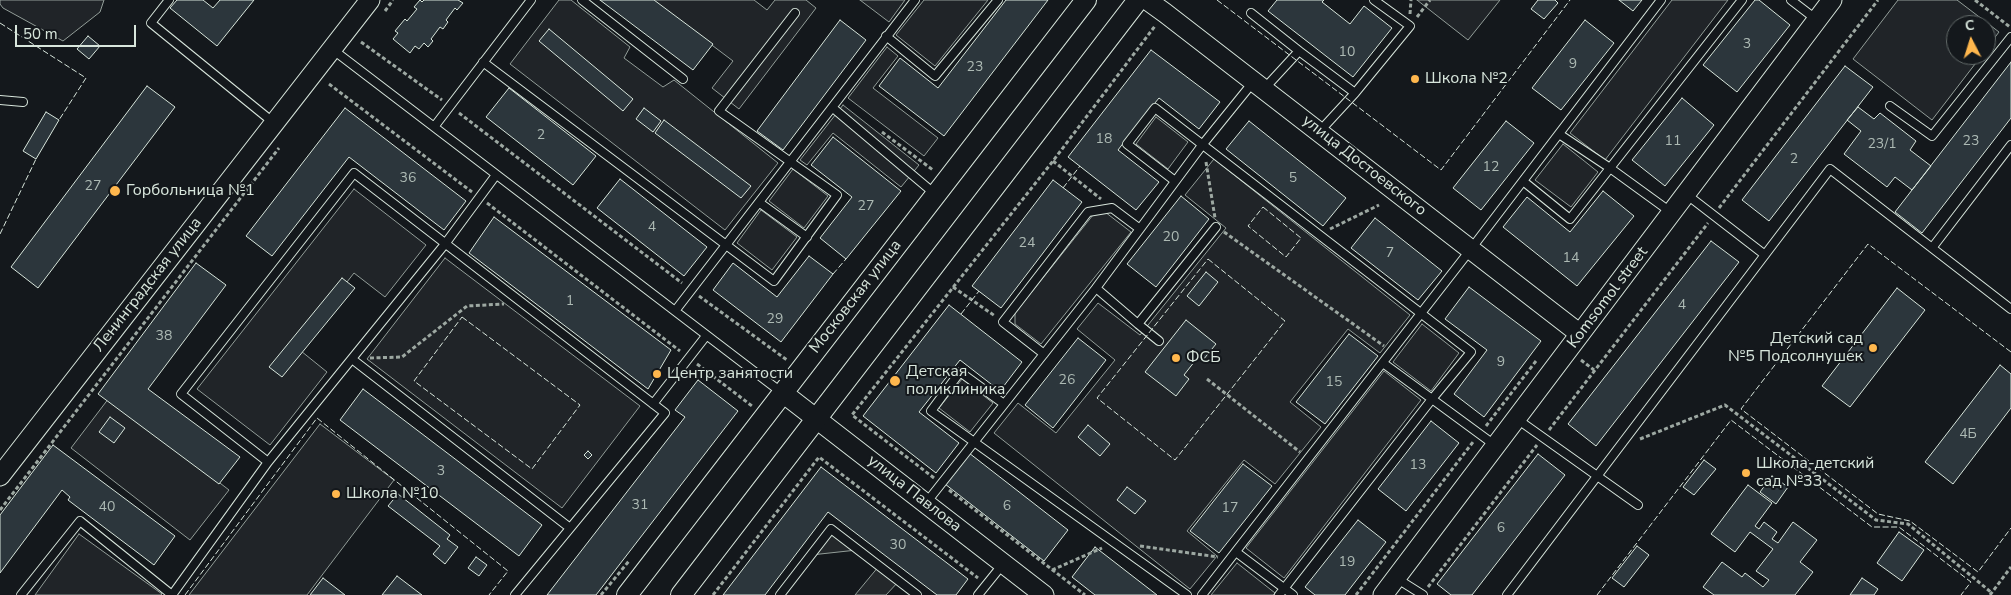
<!DOCTYPE html>
<meta charset="utf-8">
<style>
body{margin:0}
#map{position:relative;width:2011px;height:595px;overflow:hidden;background:#14181c;font-family:"Nunito Sans",sans-serif}
canvas{display:block}
.north{position:absolute;left:1946px;top:15px;width:50px;height:50px;box-sizing:border-box;background:#14181c;border:1px solid #626a69;border-radius:50%;rotate:355deg;font-size:14px;font-weight:700;line-height:20px;text-align:center;color:#d8e6dc}
.north::after{content:'';display:block;margin:auto;width:18px;height:22px;background:#ffb74d;clip-path:polygon(50% 0,100% 100%,50% 72%,0 100%)}
.scale{position:absolute;left:15px;top:25px;width:121px;height:22px;box-sizing:border-box;border:2px solid #d8e6dc;border-top:0;padding-left:6px;font-size:15px;line-height:18px;white-space:nowrap;color:#d8e6dc;-webkit-text-stroke:4px #14181c;paint-order:stroke}
</style>
<div id="map">
<canvas width="2011" height="595"></canvas>
<div class="north">С</div>
<div class="scale">50 m</div>
</div>
<script>
const g = document.querySelector('canvas').getContext('2d');
g.lineJoin = 'round';
function fillPath(path, color) {
  g.fillStyle = color;
  g.fill(path, 'evenodd');
}
function shape(rows) {
  const path = new Path2D();
  for (const r of rows) {
    path.moveTo(r[0], r[1]);
    for (let i = 2; i < r.length; i += 2) path.lineTo(r[i], r[i + 1]);
  }
  return path;
}
function stroke(path, color, width, dash) {
  g.strokeStyle = color;
  g.lineWidth = width;
  g.lineCap = dash ? 'butt' : 'round';
  g.setLineDash(dash || []);
  g.stroke(path);
}
function label(font, color, halo, rows, align = 'center') {
  g.font = font + ' "Nunito Sans",sans-serif';
  g.lineWidth = 4;
  g.setLineDash([]);
  g.textBaseline = 'middle';
  g.strokeStyle = halo;
  g.fillStyle = color;
  for (const [text, x, y, turn = 0] of rows) {
    g.save();
    g.translate(x, y);
    g.rotate((+turn || 0) * Math.PI / 180);
    g.textAlign = isNaN(turn) ? turn : align;
    if (halo) g.strokeText(text, 0, 0);
    g.fillText(text, 0, 0);
    g.restore();
  }
}
const green = shape([
 [0,0,104,0,100,12,63,41,3,8,0,4,0,0],
 [559,0,571,0,630,47,624,58,663,87,674,80,778,163,725,230,510,64,559,0],
 [652,0,754,0,767,10,775,0,806,0,816,8,739,109,712,88,733,61,652,0],
 [860,0,905,0,889,22,860,0],
 [924,0,988,0,935,66,896,35,924,0],
 [1417,0,1500,0,1468,40,1417,0],
 [1672,0,1728,0,1605,160,1570,133,1672,0],
 [1898,0,1957,0,1999,32,1986,49,1986,25,1956,25,1956,55,1982,55,1932,120,1853,59,1898,0],
 [887,47,898,56,873,88,938,138,924,156,848,98,887,47],
 [843,105,919,165,901,187,833,133,807,165,800,160,843,105],
 [1156,117,1188,142,1168,169,1136,144,1156,117],
 [1563,144,1598,172,1571,207,1535,180,1563,144],
 [1214,159,1410,315,1380,353,1348,329,1290,402,1321,427,1275,484,1244,460,1187,531,1217,556,1190,589,994,433,1018,403,1056,433,1115,360,1077,329,1098,303,1140,335,1226,228,1185,195,1214,159],
 [793,169,828,196,804,228,769,201,793,169],
 [354,189,426,245,385,297,354,273,296,347,327,372,270,445,197,389,354,189],
 [761,210,797,237,772,270,737,243,761,210],
 [1105,212,1131,232,1041,344,1015,324,1015,313,1093,215,1105,212],
 [445,258,640,406,562,508,367,359,445,258],
 [1422,324,1459,353,1431,391,1393,362,1422,324],
 [1384,371,1421,400,1284,578,1246,548,1384,371],
 [962,379,993,403,970,432,939,408,962,379],
 [109,398,229,490,190,540,71,448,109,398],
 [320,424,394,480,307,595,189,595,320,424],
 [79,534,162,594,161,595,35,595,79,534],
 [1237,563,1275,593,1273,595,1211,595,1237,563]
]);
fillPath(green, '#202428');
stroke(green, '#939e99', 1);
const parking = shape([
 [831,529,857,550,811,555,831,529],
 [879,566,899,581,886,595,855,595,879,566]
]);
fillPath(parking, '#24282b');
stroke(parking, '#939e99', 1);
const building = shape([
 [177,0,203,0,213,8,220,0,254,0,217,46,170,8,177,0],
 [420,0,422,2,424,0,458,0,463,3,457,10,455,8,446,20,448,22,443,29,440,27,431,39,433,41,428,47,424,43,419,49,415,46,410,53,393,39,398,33,395,31,405,19,407,21,417,9,414,7,420,0],
 [600,0,654,0,713,44,693,70,600,0],
 [1006,0,1048,0,944,136,879,86,900,58,938,88,1006,0],
 [1277,0,1324,0,1322,2,1350,24,1364,6,1392,28,1353,77,1268,11,1277,0],
 [1538,0,1555,0,1558,3,1544,19,1531,9,1538,0],
 [1619,0,1642,0,1633,11,1619,0],
 [1755,0,1759,0,1790,25,1737,92,1703,65,1755,0],
 [840,20,866,40,783,150,757,131,840,20],
 [1585,20,1614,43,1561,110,1532,88,1585,20],
 [549,29,633,99,623,111,539,41,549,29],
 [88,36,100,46,89,59,77,49,88,36],
 [1151,50,1220,102,1199,129,1159,98,1137,125,1118,150,1159,182,1136,210,1068,157,1151,50],
 [2011,62,2011,118,1922,233,1895,212,2011,62],
 [1845,66,1873,87,1769,221,1742,200,1845,66],
 [147,86,175,107,38,288,11,267,147,86],
 [509,88,596,156,573,185,486,117,509,88],
 [1682,98,1714,125,1665,186,1632,160,1682,98],
 [1858,107,1874,119,1880,113,1916,141,1910,150,1931,166,1912,190,1895,177,1887,187,1844,154,1861,131,1847,120,1858,107],
 [345,108,466,201,444,230,349,157,272,256,246,236,345,108],
 [644,108,661,121,653,132,636,119,644,108],
 [46,112,59,120,36,159,23,151,46,112],
 [664,120,751,186,741,198,655,133,664,120],
 [1249,121,1346,198,1323,226,1226,149,1249,121],
 [1506,121,1534,143,1481,210,1453,188,1506,121],
 [833,137,901,191,846,259,820,238,852,197,811,165,833,137],
 [620,179,707,247,684,276,597,208,620,179],
 [1053,180,1082,202,1001,308,972,286,1053,180],
 [1603,191,1634,216,1577,286,1503,227,1527,197,1570,232,1603,191],
 [1181,196,1209,219,1156,287,1127,264,1181,196],
 [494,217,671,350,648,389,469,253,494,217],
 [1375,218,1442,271,1418,300,1351,248,1375,218],
 [1711,241,1739,262,1596,446,1568,424,1711,241],
 [809,256,833,274,781,342,713,290,733,263,777,297,809,256],
 [196,263,226,285,148,389,240,457,219,484,98,394,196,263],
 [1206,272,1218,282,1199,306,1187,296,1206,272],
 [342,278,355,288,282,377,269,367,342,278],
 [1469,287,1541,341,1484,417,1454,394,1487,350,1445,319,1469,287],
 [1897,288,1925,310,1850,407,1822,386,1897,288],
 [949,305,1022,362,1000,391,960,360,919,412,959,443,936,473,863,416,949,305],
 [1186,320,1216,344,1203,360,1199,356,1191,366,1184,375,1189,379,1176,396,1145,372,1186,320],
 [1349,334,1378,356,1325,424,1296,402,1349,334],
 [1078,338,1106,360,1053,428,1025,405,1078,338],
 [2000,365,2011,374,2011,408,1953,484,1925,462,2000,365],
 [698,380,738,411,596,595,547,595,685,417,675,410,698,380],
 [363,389,542,525,519,556,340,420,363,389],
 [110,417,125,428,114,443,99,432,110,417],
 [1431,421,1459,443,1406,511,1378,489,1431,421],
 [1088,425,1110,444,1100,456,1078,437,1088,425],
 [53,445,175,536,154,565,68,500,70,497,62,490,0,573,0,515,53,445],
 [588,451,592,455,588,459,584,455,588,451],
 [969,453,1068,530,1044,561,945,484,969,453],
 [1538,454,1565,475,1472,595,1451,595,1437,584,1538,454],
 [1704,460,1716,469,1694,495,1683,487,1704,460],
 [1243,464,1272,486,1219,553,1190,531,1243,464],
 [821,467,968,579,956,595,937,595,828,512,765,595,723,595,821,467],
 [1772,476,1788,487,1776,504,1760,492,1772,476],
 [1748,485,1772,503,1755,526,1759,529,1764,522,1777,532,1772,539,1778,543,1793,522,1817,540,1800,562,1813,572,1795,595,1714,595,1703,587,1722,562,1742,577,1745,573,1763,587,1769,580,1756,571,1773,549,1750,532,1735,552,1711,534,1748,485],
 [1127,487,1146,501,1135,514,1117,500,1127,487],
 [398,494,450,535,447,539,458,547,445,564,433,554,440,546,388,506,398,494],
 [1358,520,1386,542,1345,595,1315,595,1305,587,1358,520],
 [1899,532,1924,550,1902,581,1877,563,1899,532],
 [1637,546,1649,555,1624,587,1612,578,1637,546],
 [1095,547,1157,595,1095,595,1072,577,1095,547],
 [476,557,487,565,479,576,468,568,476,557],
 [397,576,422,595,382,595,397,576],
 [323,578,345,595,310,595,323,578],
 [1862,578,1878,589,1874,595,1850,595,1862,578]
]);
fillPath(building, '#2c363c');
stroke(building, '#d8e6dc', 1);
const service = shape([
 [169,0,151,23,274,123],
 [582,0,683,79],
 [1791,0,1817,20],
 [1251,13,1299,51,1264,89],
 [886,36,935,76,998,0],
 [332,49,781,392],
 [1299,51,1355,93],
 [483,62,774,281,837,195,719,111,795,13],
 [0,100,23,102],
 [1890,106,1932,136,2011,37],
 [833,108,935,194],
 [434,127,531,0],
 [1319,132,1355,93,1410,26,1374,0],
 [1559,134,1610,168,1672,213],
 [1175,181,1127,144,1155,108,1471,352,1432,399,1279,595],
 [1523,181,1570,219,1742,0],
 [1686,194,1765,255],
 [760,203,807,237],
 [1932,248,2011,145],
 [1096,288,1138,324,1216,227],
 [675,311,915,0],
 [1138,324,1159,341],
 [1044,354,1003,322,1088,212,1112,208,1140,229],
 [352,359,570,528],
 [1383,363,1496,446],
 [653,404,706,336],
 [1004,404,960,372,931,411,1187,595],
 [1517,419,1638,505],
 [268,462,181,394,354,173,665,413,515,595],
 [926,503,1096,288,1203,144,1254,81],
 [1236,552,1293,595],
 [1396,578,1423,595],
 [21,595,80,521,172,595,268,462,445,244,496,175],
 [780,595,831,529,917,595],
 [978,595,1003,564],
 [1202,595,1471,249,1661,0],
 [1507,595,1830,169,2011,309]
]);
const tertiary = shape([
 [1147,0,1165,13,1580,334],
 [783,393,1044,595],
 [0,476,370,0],
 [1383,595,1832,0]
]);
const secondary = shape([
 [627,595,1086,0],
 [681,595,1138,0]
]);
stroke(service, '#d8e6dc', 10);
stroke(tertiary, '#d8e6dc', 21);
stroke(secondary, '#d8e6dc', 22);
stroke(shape([
 [1975,0,2010,27],
 [385,11,393,0],
 [1410,14,1411,0],
 [1417,17,1430,0],
 [361,42,442,100],
 [329,84,472,192],
 [459,113,682,283],
 [882,132,933,170],
 [1053,161,1101,199],
 [1206,162,1215,218],
 [487,203,680,351],
 [1719,208,1878,0],
 [1330,229,1379,205],
 [1224,232,1384,346],
 [953,287,995,316],
 [699,296,787,360],
 [370,358,402,357,467,306,504,304],
 [1581,360,1594,370],
 [697,364,752,406],
 [1207,379,1300,452],
 [1486,426,1536,361],
 [1549,430,1708,223],
 [1640,439,1725,405,1876,520,1908,524,1992,593],
 [934,478,852,415,1053,161,1155,26],
 [949,490,1085,595],
 [0,510,279,148],
 [1140,546,1218,557],
 [1052,570,1102,548],
 [1428,587,1537,445],
 [601,595,629,561],
 [713,595,819,457,978,578],
 [1356,595,1473,442],
 [1990,595,2011,567]
]), '#9da8a2', 3, [4, 2.5]);
stroke(service, '#14181c', 8);
stroke(tertiary, '#14181c', 19);
stroke(secondary, '#14181c', 20);
stroke(shape([
 [1217,0,1441,170,1570,0],
 [0,23,86,78,59,120],
 [1063,188,1080,166],
 [1263,207,1301,238,1286,257,1248,226,1263,207],
 [0,234,36,159],
 [1208,259,1285,321,1175,460,1097,398,1208,259],
 [833,274,846,259],
 [961,314,979,291],
 [462,317,580,405,532,469,414,381,462,317],
 [2011,352,1868,244,1741,409,1878,514,1910,521,1978,572,2011,528],
 [185,595,317,418,508,571,489,595],
 [1597,595,1731,420,1872,527,1899,527,1971,582,1961,595]
]), '#d8e6dc', 1, [6, 2.5]);
for (const [x, y, r, color] of [
 [1415,79,5,"#ffb74d"],
 [115,191,6,"#ffb74d"],
 [1873,348,5,"#ffb74d"],
 [1176,358,5,"#ffb74d"],
 [657,374,5,"#ffb74d"],
 [895,381,6,"#ffb74d"],
 [1746,473,5,"#ffb74d"],
 [336,494,5,"#ffb74d"]
]) {
  const dot = new Path2D();
  dot.arc(x, y, r, 0, 2 * Math.PI);
  g.fillStyle = color;
  g.fill(dot);
  stroke(dot, '#14181c', 2);
}
label('14px', '#adbab4', null, [
 ["3",1747,45],
 ["10",1347,53],
 ["9",1573,65],
 ["23",975,68],
 ["2",541,136],
 ["18",1104,140],
 ["11",1673,142],
 ["23",1971,142],
 ["23/1",1882,145],
 ["2",1794,160],
 ["12",1491,168],
 ["36",408,179],
 ["5",1293,179],
 ["27",93,187],
 ["27",866,207],
 ["4",652,228],
 ["20",1171,238],
 ["24",1027,244],
 ["7",1390,254],
 ["14",1571,259],
 ["1",570,302],
 ["4",1682,306],
 ["29",775,320],
 ["38",164,337],
 ["9",1501,363],
 ["26",1067,381],
 ["15",1334,383],
 ["4Б",1968,435],
 ["13",1418,466],
 ["3",441,472],
 ["31",640,506],
 ["6",1007,507],
 ["40",107,508],
 ["17",1230,509],
 ["6",1501,529],
 ["30",898,546],
 ["19",1347,563]
]);
label('16px', '#d8e6dc', '#14181c', [
 ["Школа №2",1425,79],
 ["Горбольница №1",126,191],
 ["Детский сад",1863,339,"right"],
 ["№5 Подсолнушек",1863,357,"right"],
 ["ФСБ",1186,358],
 ["Детская",906,372],
 ["поликлиника",906,390],
 ["Центр занятости",667,374],
 ["Школа-детский",1756,464],
 ["сад №33",1756,482],
 ["Школа №10",346,494]
], 'left');
label('16px', '#d8e6dc', '#14181c', [
 ["улица Достоевского",1364,166,38],
 ["Ленинградская улица",148,285,-52],
 ["Московская улица",856,297,-52],
 ["Komsomol street",1608,298,-53],
 ["улица Павлова",914,494,38]
]);
</script>
